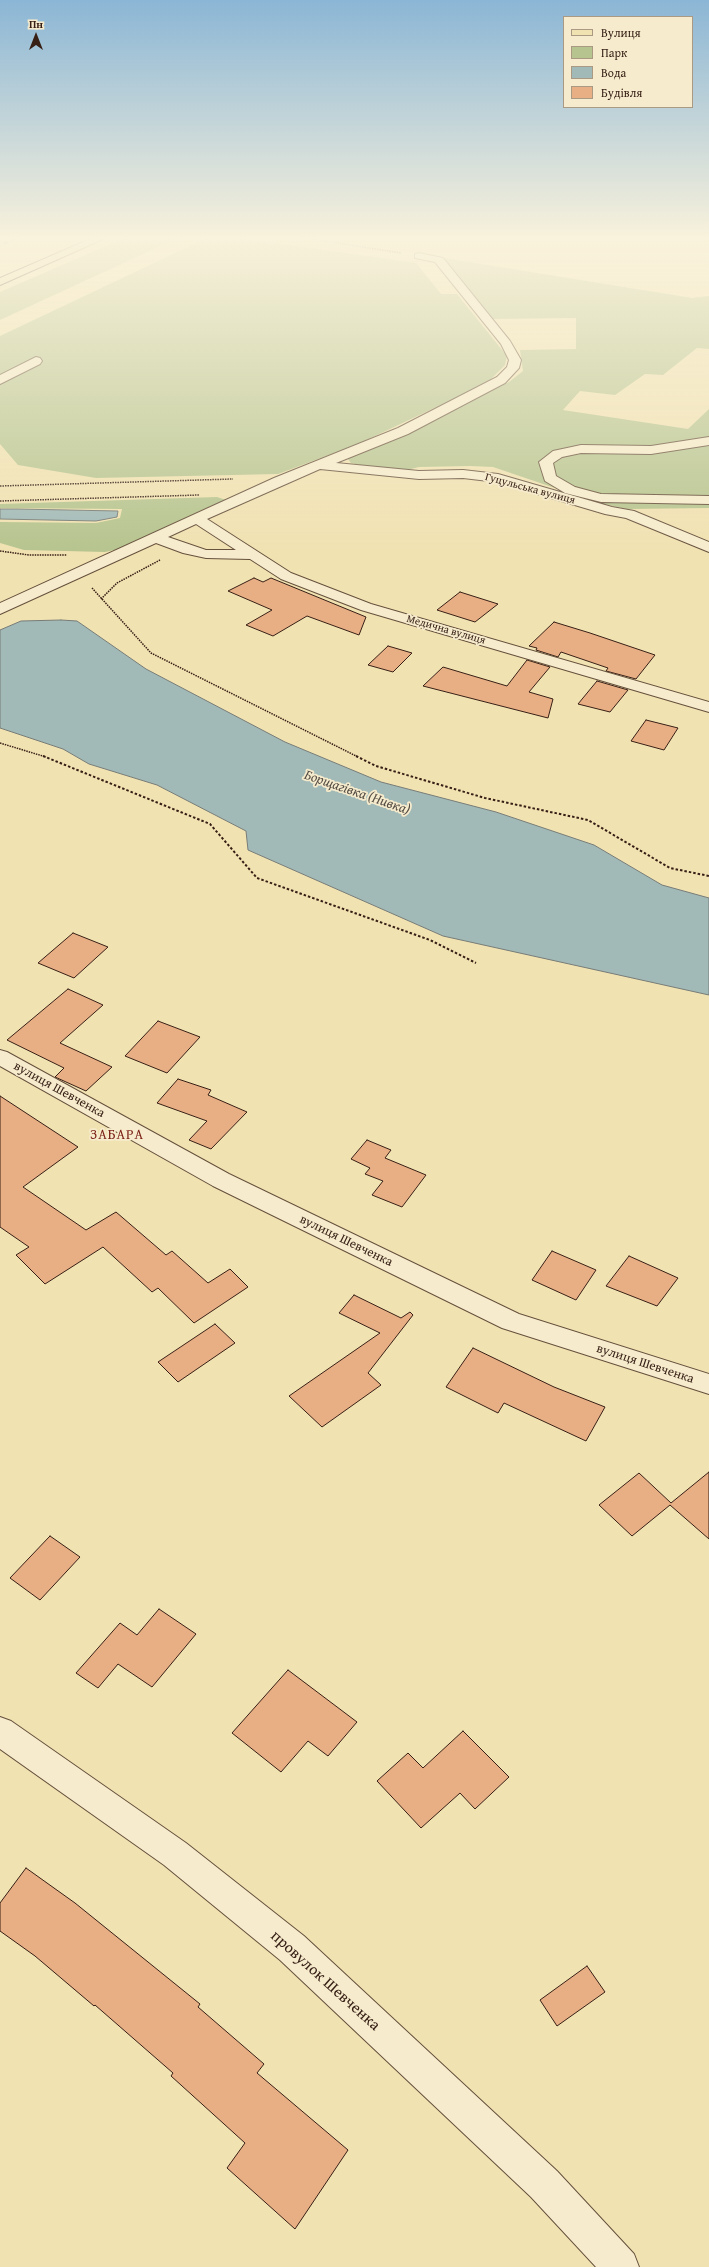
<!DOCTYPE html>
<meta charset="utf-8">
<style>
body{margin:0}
#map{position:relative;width:709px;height:2267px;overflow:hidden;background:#f1e2b2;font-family:"Gentium Book Plus",serif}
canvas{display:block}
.legend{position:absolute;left:563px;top:16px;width:130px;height:92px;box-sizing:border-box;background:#f6eccd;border:1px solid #aa9a83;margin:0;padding:5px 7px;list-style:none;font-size:12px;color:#371f15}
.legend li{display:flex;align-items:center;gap:8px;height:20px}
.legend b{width:20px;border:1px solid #aa9a83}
.north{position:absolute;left:16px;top:16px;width:40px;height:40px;-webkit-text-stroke:3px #f6eccd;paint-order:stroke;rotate:0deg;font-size:11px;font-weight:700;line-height:16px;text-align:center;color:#371f15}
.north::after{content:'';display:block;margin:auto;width:14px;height:18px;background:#371f15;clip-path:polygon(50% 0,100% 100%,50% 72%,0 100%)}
</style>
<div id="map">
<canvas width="709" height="2267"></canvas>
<ul class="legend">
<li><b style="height:5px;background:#f1e2b2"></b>Вулиця</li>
<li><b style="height:11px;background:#b6c48f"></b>Парк</li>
<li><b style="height:11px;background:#a1bab8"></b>Вода</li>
<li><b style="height:11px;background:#e8af85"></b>Будівля</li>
</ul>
<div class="north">Пн</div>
</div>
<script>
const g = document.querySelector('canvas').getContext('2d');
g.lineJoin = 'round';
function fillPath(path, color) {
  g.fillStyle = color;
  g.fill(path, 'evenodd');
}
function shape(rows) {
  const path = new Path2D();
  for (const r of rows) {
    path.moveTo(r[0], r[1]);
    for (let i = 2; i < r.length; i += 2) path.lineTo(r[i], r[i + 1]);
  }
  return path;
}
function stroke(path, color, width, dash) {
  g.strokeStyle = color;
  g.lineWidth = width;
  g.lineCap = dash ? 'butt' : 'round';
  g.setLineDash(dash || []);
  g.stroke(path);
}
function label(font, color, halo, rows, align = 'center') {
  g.font = font + ' "Gentium Book Plus",serif';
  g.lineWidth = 3.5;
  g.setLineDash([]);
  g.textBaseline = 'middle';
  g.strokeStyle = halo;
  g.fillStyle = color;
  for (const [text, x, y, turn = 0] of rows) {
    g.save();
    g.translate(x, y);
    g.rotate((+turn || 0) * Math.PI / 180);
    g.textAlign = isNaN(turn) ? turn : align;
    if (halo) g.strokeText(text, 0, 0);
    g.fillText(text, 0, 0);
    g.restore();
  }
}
fillPath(shape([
 [129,236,182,236,0,320,0,292],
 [211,236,226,236,416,263,441,294,457,294,507,356,505,365,490,380,445,403,358,444,278,474,96,478,18,465,0,444,0,336],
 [444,258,692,298,709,296,709,349,697,348,663,375,645,374,615,395,580,391,563,410,688,429,709,409,709,508,627,509,599,503,493,467,470,466,419,467,403,471,373,468,351,463,348,459,354,454,409,431,509,382,523,371,520,350,576,349,576,318,493,319],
 [217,497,229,501,124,548,105,552,24,550,0,543,0,522,96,523,120,518,122,509,0,508,0,504]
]), '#b6c48f');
const water = shape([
 [0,509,17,509,118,511,117,517,96,521,0,519,0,509],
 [61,620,77,621,146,669,285,742,381,782,496,812,594,845,662,885,709,898,709,995,443,936,248,850,246,831,157,785,89,764,63,749,0,728,0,630,21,621,61,620]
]);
fillPath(water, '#a1bab8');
stroke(water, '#777c77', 1);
const building = shape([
 [254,578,263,582,271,578,366,617,359,635,307,616,273,636,246,625,272,610,228,591,254,578],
 [460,592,498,604,475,622,437,610,460,592],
 [554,622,590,633,655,655,636,679,606,671,608,668,561,652,558,657,536,650,537,648,529,646,554,622],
 [388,646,412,653,393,672,368,665,388,646],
 [527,660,550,667,529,692,553,699,548,718,423,686,443,667,507,686,527,660],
 [597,681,628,690,610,712,578,704,597,681],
 [646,720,678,728,664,750,631,741,646,720],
 [73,933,108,947,74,978,38,963,73,933],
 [68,989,103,1005,60,1043,112,1067,86,1091,55,1077,64,1068,7,1040,68,989],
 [158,1021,200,1037,167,1073,125,1056,158,1021],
 [178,1079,211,1090,208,1095,247,1112,211,1149,189,1140,207,1121,157,1103,178,1079],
 [0,1096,78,1147,23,1187,86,1230,116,1212,166,1255,172,1251,208,1283,230,1269,248,1287,194,1323,158,1288,152,1292,103,1247,45,1284,16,1255,29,1247,0,1227,0,1096],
 [367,1140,391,1150,385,1158,426,1175,402,1207,372,1195,383,1181,365,1174,370,1168,351,1159,367,1140],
 [552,1251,596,1270,576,1300,532,1280,552,1251],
 [629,1256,678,1278,657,1306,606,1286,629,1256],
 [354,1295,401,1318,410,1312,413,1315,368,1373,381,1385,322,1427,289,1396,380,1333,339,1313,354,1295],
 [215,1324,235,1343,178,1382,158,1362,215,1324],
 [473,1348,554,1387,605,1407,586,1441,504,1403,498,1413,446,1387,473,1348],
 [709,1472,709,1539,670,1505,632,1536,599,1505,639,1473,671,1503,709,1472],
 [50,1536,80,1557,40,1600,10,1578,50,1536],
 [159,1609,196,1634,152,1687,118,1664,98,1688,76,1673,120,1623,137,1635,159,1609],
 [288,1670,357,1722,328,1756,308,1741,281,1772,232,1733,288,1670],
 [463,1731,509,1777,475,1809,460,1793,421,1828,377,1781,408,1753,423,1768,463,1731],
 [26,1868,75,1903,200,2004,198,2007,264,2064,257,2073,348,2150,295,2229,227,2168,245,2143,171,2076,173,2073,95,2005,94,2006,35,1956,0,1931,0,1903,26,1868],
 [587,1966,605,1992,557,2026,540,2000,587,1966]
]);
fillPath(building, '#e8af85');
stroke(building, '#371f15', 1);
const minor = shape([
 [419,253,443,258,510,341,521,360,519,368,505,383,408,434,336,463,419,471,463,470,498,474,612,507,634,511,709,542,709,552,626,518,605,514,497,482,463,478,419,479,320,469,207,519,291,573,371,604,709,702,709,712,361,610,281,579,250,559,206,558,183,553,156,543,0,614,0,603,274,478,398,428,497,377,507,367,509,360,501,344,435,262,415,258,415,254,419,253],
 [196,524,236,550,206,550,168,537,196,524],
 [36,357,40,358,42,361,40,364,0,384,0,375,36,357],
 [709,437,709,445,651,454,581,453,562,457,553,463,556,476,575,487,601,494,709,496,709,504,601,502,565,493,545,481,539,462,553,451,581,445,651,446,709,437],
 [0,1050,7,1052,229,1174,519,1314,709,1374,709,1394,502,1328,213,1186,0,1066,0,1050],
 [0,1717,11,1721,186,1843,304,1936,557,2171,634,2254,639,2267,596,2267,531,2197,280,1960,164,1865,0,1749,0,1717]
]);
const major = shape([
 [97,236,110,236,0,285,0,278,97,236]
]);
stroke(minor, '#66503c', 2);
stroke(major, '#371f15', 2);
stroke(shape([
 [293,236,401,253],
 [123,239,130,236],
 [0,486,233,479],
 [0,501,199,495],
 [0,551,29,555,67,555],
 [92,588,151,653,358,757],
 [101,599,117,583,160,560],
 [0,743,46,757]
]), '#371f15', 1.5, [1.5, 1]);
stroke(shape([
 [43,756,210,824,257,878,430,940,476,963],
 [356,756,376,766,485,798,588,820,670,868,709,876]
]), '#371f15', 2, [2.5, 2]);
fillPath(minor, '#f6eccd');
fillPath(major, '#f1e2b2');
const rail = shape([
 [0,245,21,236]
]);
stroke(rail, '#371f15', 2.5);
stroke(rail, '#f6eccd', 1.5, [4.5]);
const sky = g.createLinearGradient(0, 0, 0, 553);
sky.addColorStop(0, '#8bb6d5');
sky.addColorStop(0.43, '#f9f2dc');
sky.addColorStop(1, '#f9f2dc00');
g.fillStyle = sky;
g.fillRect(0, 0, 709, 553);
label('11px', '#371f15', '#f6eccd', [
 ["Гуцульська вулиця",530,489,15],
 ["Медична вулиця",446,630,16]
]);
label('13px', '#371f15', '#f6eccd', [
 ["вулиця Шевченка",59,1090,29],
 ["вулиця Шевченка",346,1241,26],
 ["вулиця Шевченка",645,1364,18]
]);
label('italic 14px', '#574e46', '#f6eccd', [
 ["Борщагівка (Нивка)",357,793,19]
]);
g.letterSpacing = '1px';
label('14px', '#7a1f14', '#f6eccd', [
 ["ЗАБАРА",117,1135]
]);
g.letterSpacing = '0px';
label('16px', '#371f15', '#f6eccd', [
 ["провулок Шевченка",325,1981,42]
]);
</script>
